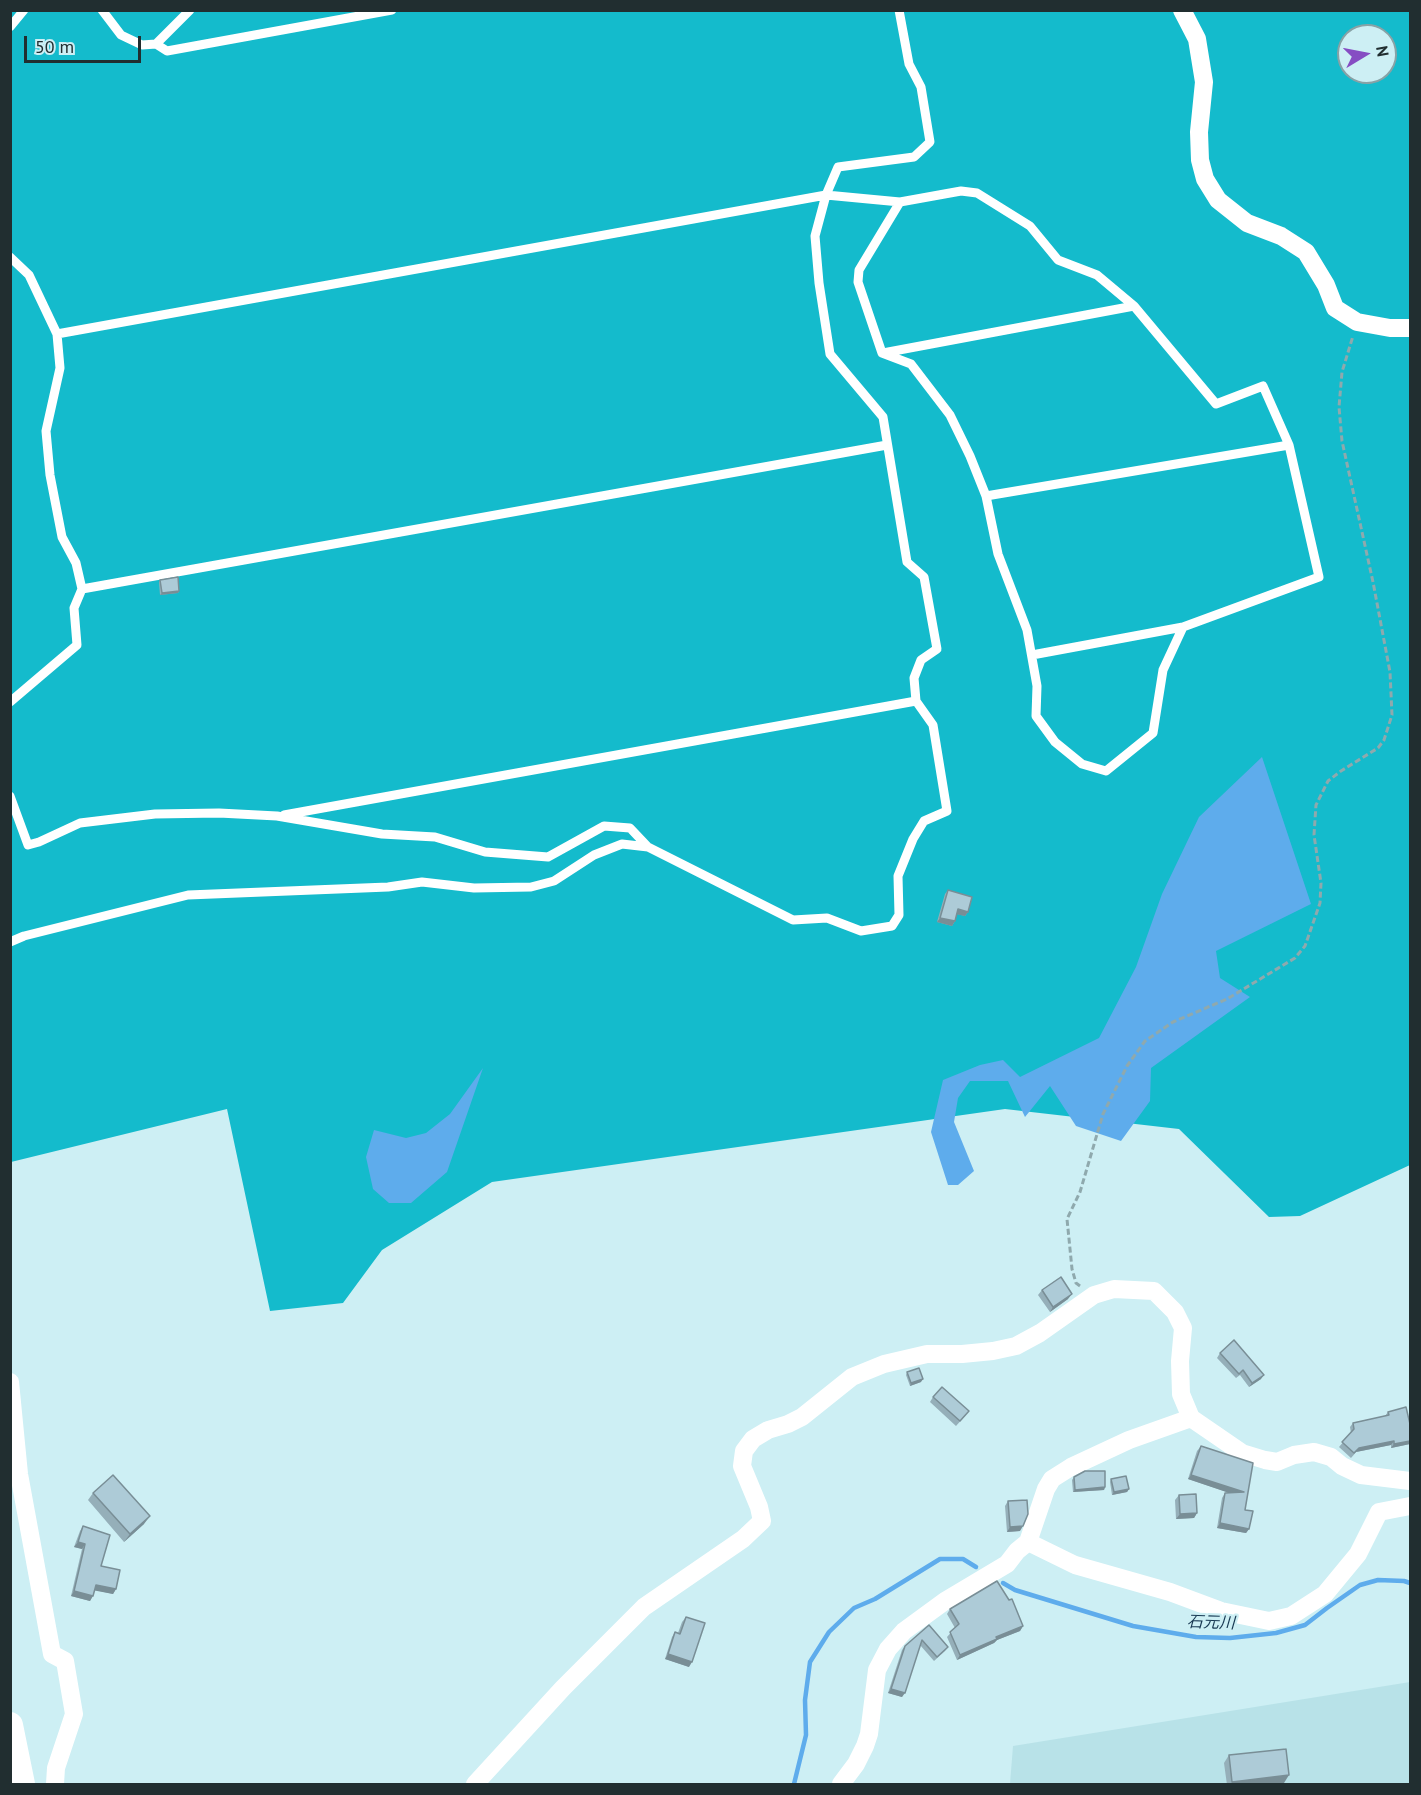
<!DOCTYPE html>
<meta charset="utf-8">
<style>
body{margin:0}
#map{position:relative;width:1421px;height:1795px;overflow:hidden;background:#cdeff4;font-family:"PT Sans",sans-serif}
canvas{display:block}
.frame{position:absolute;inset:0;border:12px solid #212e30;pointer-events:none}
.north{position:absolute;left:1337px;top:24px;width:60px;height:60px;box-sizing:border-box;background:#cdeff4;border:2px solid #88a2a6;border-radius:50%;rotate:80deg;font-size:16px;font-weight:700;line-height:24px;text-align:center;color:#212e30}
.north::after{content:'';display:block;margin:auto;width:21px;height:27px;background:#864dc3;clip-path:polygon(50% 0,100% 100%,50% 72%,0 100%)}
.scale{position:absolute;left:24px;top:36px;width:117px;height:27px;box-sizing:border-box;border:3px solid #212e30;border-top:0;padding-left:8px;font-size:18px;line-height:21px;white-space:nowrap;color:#212e30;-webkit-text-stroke:4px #cdeff4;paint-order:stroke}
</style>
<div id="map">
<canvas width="1421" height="1795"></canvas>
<div class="frame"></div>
<div class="north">N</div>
<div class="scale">50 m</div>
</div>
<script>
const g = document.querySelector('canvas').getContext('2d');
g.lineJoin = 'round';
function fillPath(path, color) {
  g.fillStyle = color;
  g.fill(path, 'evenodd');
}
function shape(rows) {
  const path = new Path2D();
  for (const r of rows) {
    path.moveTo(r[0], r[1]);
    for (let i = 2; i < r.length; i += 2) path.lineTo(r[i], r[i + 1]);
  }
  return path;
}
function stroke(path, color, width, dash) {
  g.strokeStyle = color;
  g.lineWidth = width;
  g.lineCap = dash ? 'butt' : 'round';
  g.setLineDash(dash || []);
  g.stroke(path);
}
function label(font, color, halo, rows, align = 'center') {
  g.font = font + ' "PT Sans","Noto Sans JP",sans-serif';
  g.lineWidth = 4.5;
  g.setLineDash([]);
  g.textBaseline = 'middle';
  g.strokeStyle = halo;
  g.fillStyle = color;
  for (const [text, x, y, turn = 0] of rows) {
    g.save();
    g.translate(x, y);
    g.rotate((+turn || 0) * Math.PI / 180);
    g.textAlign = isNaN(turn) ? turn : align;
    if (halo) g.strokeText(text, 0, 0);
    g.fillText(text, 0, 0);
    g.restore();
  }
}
fillPath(shape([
 [1410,1682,1410,1784,1010,1784,1013,1746]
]), '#b8e2e8');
fillPath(shape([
 [10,11,1410,11,1410,1165,1300,1216,1269,1217,1179,1129,1005,1109,492,1182,382,1250,343,1303,270,1311,227,1109,11,1162],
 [1349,36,1385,36,1385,72,1349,72]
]), '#14bbcc');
fillPath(shape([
 [1262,757,1311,904,1216,951,1220,978,1250,997,1151,1068,1150,1101,1121,1141,1076,1126,1050,1086,1025,1117,1008,1081,970,1081,958,1098,954,1122,974,1171,958,1185,948,1185,931,1132,943,1080,980,1065,1003,1060,1020,1077,1099,1038,1136,967,1162,894,1199,817],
 [483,1068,447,1172,411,1203,389,1203,373,1189,366,1157,374,1130,406,1138,426,1133,450,1114]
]), '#5eacec');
stroke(shape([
 [1003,1583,1015,1590,1133,1626,1196,1637,1230,1638,1276,1633,1305,1625,1327,1608,1360,1585,1378,1580,1404,1581,1410,1583],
 [794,1784,806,1735,805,1700,810,1662,829,1632,854,1608,875,1599,940,1559,963,1559,976,1567]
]), '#5eacec', 4.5);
stroke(shape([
 [1080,1286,1076,1283,1072,1269,1067,1219,1080,1192,1103,1114,1127,1066,1145,1041,1173,1022,1227,999,1295,958,1305,946,1320,903,1321,883,1314,835,1316,805,1328,781,1341,771,1378,748,1384,740,1392,715,1390,672,1373,582,1342,441,1339,407,1342,372,1353,336]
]), '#8fa9ad', 3, [6, 3]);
stroke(shape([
 [102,10,121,35,142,45,156,44,190,10],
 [10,27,24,10],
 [156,44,167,51,392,10],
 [10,257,29,275,57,334,60,368,46,431,50,475,62,537,76,563,82,589,74,608,77,645,10,702],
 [57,334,826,195,900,202,859,270,858,282,882,353,911,364,950,415,970,456,986,496,998,554,1027,630,1037,686,1036,716,1055,742,1082,764,1106,771,1153,733,1163,670,1183,627,1319,577,1289,445,1263,386,1216,404,1134,306,1097,275,1058,260,1030,226,977,193,961,191,900,202],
 [883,353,1134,306],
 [986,496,1289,445],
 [82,589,887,445],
 [1032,655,1183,627],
 [10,796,28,845,39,842,80,823,155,814,219,813,277,816,382,834,435,837,485,852,548,857,604,826,630,828,648,847],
 [284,815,916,701],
 [10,942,24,936,188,895,388,887,422,882,474,888,531,887,554,881,594,855,622,844,648,847,793,920,827,918,861,931,892,926,899,915,898,876,913,839,924,821,947,811,933,725,916,701,914,678,921,660,937,649,924,577,907,562,883,417,830,354,819,283,815,236,826,195,838,167,914,157,930,142,921,87,909,64,899,10]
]), '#fff', 9);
stroke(shape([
 [1182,10,1197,39,1204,82,1199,132,1200,160,1205,179,1218,200,1247,223,1281,236,1306,252,1326,285,1335,308,1357,322,1390,328,1410,328],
 [10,1382,19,1474,52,1654,65,1661,74,1714,56,1768,55,1784],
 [1191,1418,1242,1453,1265,1460,1277,1462,1294,1455,1314,1452,1331,1457,1342,1466,1361,1475,1410,1481],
 [1028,1542,1075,1565,1170,1592,1221,1611,1269,1621,1291,1616,1325,1594,1358,1554,1379,1512,1410,1506],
 [475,1784,563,1688,644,1607,743,1539,762,1521,759,1507,742,1466,744,1451,753,1439,768,1430,788,1424,802,1417,852,1377,884,1364,927,1354,962,1354,993,1351,1016,1346,1040,1333,1094,1295,1114,1289,1154,1291,1175,1312,1183,1328,1180,1361,1181,1394,1191,1418,1129,1440,1071,1467,1052,1479,1046,1489,1028,1542,1017,1551,1007,1564,945,1601,904,1631,888,1649,877,1670,869,1734,865,1746,856,1764,841,1784]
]), '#fff', 18);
stroke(shape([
 [10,1725,22,1784]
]), '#fff', 26);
fillPath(shape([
 [160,580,179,591,178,593,160,595,159,582],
 [948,890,968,912,965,916,957,914,955,921,952,926,937,922,945,894],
 [1042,1290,1068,1299,1050,1312,1038,1295],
 [1220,1353,1261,1379,1249,1387,1240,1375,1236,1378,1217,1358],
 [907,1372,921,1382,910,1386,906,1375],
 [933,1397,965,1416,956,1426,930,1402],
 [1388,1412,1410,1424,1410,1444,1391,1448,1391,1445,1356,1452,1351,1458,1339,1447,1351,1433,1350,1427,1353,1423,1385,1416],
 [1201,1446,1245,1510,1249,1529,1246,1533,1217,1528,1222,1498,1225,1493,1230,1493,1188,1479,1197,1451],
 [1074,1477,1105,1487,1104,1490,1073,1492,1072,1480],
 [1111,1479,1129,1489,1127,1492,1112,1495,1110,1482],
 [93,1493,144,1524,124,1542,88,1500],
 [1179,1495,1197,1513,1194,1518,1176,1519,1175,1500],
 [1008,1501,1020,1531,1007,1532,1005,1506],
 [83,1526,101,1566,116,1589,113,1594,95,1590,90,1601,71,1596,82,1549,74,1547,80,1531],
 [950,1609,1023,1626,1020,1631,997,1640,994,1643,957,1660,947,1637,955,1628,947,1614],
 [686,1617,689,1667,665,1659,672,1637,675,1632,678,1633,682,1622],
 [929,1625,948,1647,945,1651,934,1661,920,1645,902,1697,888,1693,902,1650,905,1646],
 [1229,1755,1284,1783,1269,1785,1227,1785,1224,1763]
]), '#95afb9');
fillPath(shape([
 [179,591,178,593,160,595,162,593],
 [958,909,968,912,965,916,955,914],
 [940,918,955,921,952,926,937,922],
 [1072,1294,1068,1299,1050,1312,1053,1307],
 [1264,1375,1261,1379,1249,1387,1252,1383],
 [923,1379,921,1382,910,1386,911,1383],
 [1394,1441,1391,1445,1356,1452,1351,1458,1359,1448],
 [1410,1441,1410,1444,1391,1448,1394,1444],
 [1191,1475,1244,1492,1241,1497,1188,1479],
 [1105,1487,1104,1490,1073,1492,1075,1490],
 [1129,1489,1127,1492,1112,1495,1114,1492],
 [1197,1513,1194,1518,1176,1519,1180,1514],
 [150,1516,144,1524,124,1542,130,1534],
 [1220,1523,1249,1529,1246,1533,1217,1528],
 [1023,1526,1020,1531,1007,1532,1010,1527],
 [78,1542,85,1544,82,1549,74,1547],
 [96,1585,116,1589,113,1594,92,1590],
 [74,1591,93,1596,90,1601,71,1596],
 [1023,1626,1020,1631,997,1640,994,1643,957,1660,960,1655,996,1637],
 [668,1654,692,1662,689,1667,665,1659],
 [891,1689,905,1693,902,1697,888,1693],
 [1289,1775,1284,1783,1269,1785,1231,1785,1232,1782]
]), '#798e96');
const building = shape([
 [178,577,179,591,162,593,160,580,178,577],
 [948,890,972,897,968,912,958,909,955,921,940,918,948,890],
 [1061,1277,1072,1294,1053,1307,1042,1290,1061,1277],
 [1234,1340,1264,1375,1252,1383,1243,1370,1239,1374,1220,1353,1234,1340],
 [919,1368,923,1379,911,1383,907,1372,919,1368],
 [942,1387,969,1411,960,1421,933,1397,942,1387],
 [1406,1407,1410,1424,1410,1441,1394,1444,1394,1441,1359,1448,1354,1453,1342,1442,1354,1429,1353,1423,1389,1415,1388,1412,1406,1407],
 [1201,1446,1253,1463,1245,1510,1253,1511,1249,1529,1220,1523,1225,1493,1244,1492,1191,1475,1201,1446],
 [1085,1471,1105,1471,1105,1487,1075,1490,1074,1477,1085,1471],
 [113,1475,150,1516,130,1534,93,1493,113,1475],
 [1126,1476,1129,1489,1114,1492,1111,1479,1126,1476],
 [1196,1494,1197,1513,1180,1514,1179,1495,1196,1494],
 [1027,1500,1028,1514,1023,1526,1010,1527,1008,1501,1027,1500],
 [83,1526,110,1535,101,1566,120,1570,116,1589,96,1585,93,1596,74,1591,85,1544,78,1542,83,1526],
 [997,1581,1009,1600,1012,1599,1023,1626,996,1637,997,1639,960,1655,950,1632,959,1624,950,1609,997,1581],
 [686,1617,705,1623,692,1662,668,1654,675,1632,680,1634,686,1617],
 [929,1625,948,1647,937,1657,922,1640,905,1693,891,1689,905,1646,929,1625],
 [1286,1749,1289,1775,1232,1782,1229,1755,1286,1749]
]);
fillPath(building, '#adcbd7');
stroke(building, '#798e96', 1.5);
label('italic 16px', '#163751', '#cdeff4', [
 ["石元川",1211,1623,2]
]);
</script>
